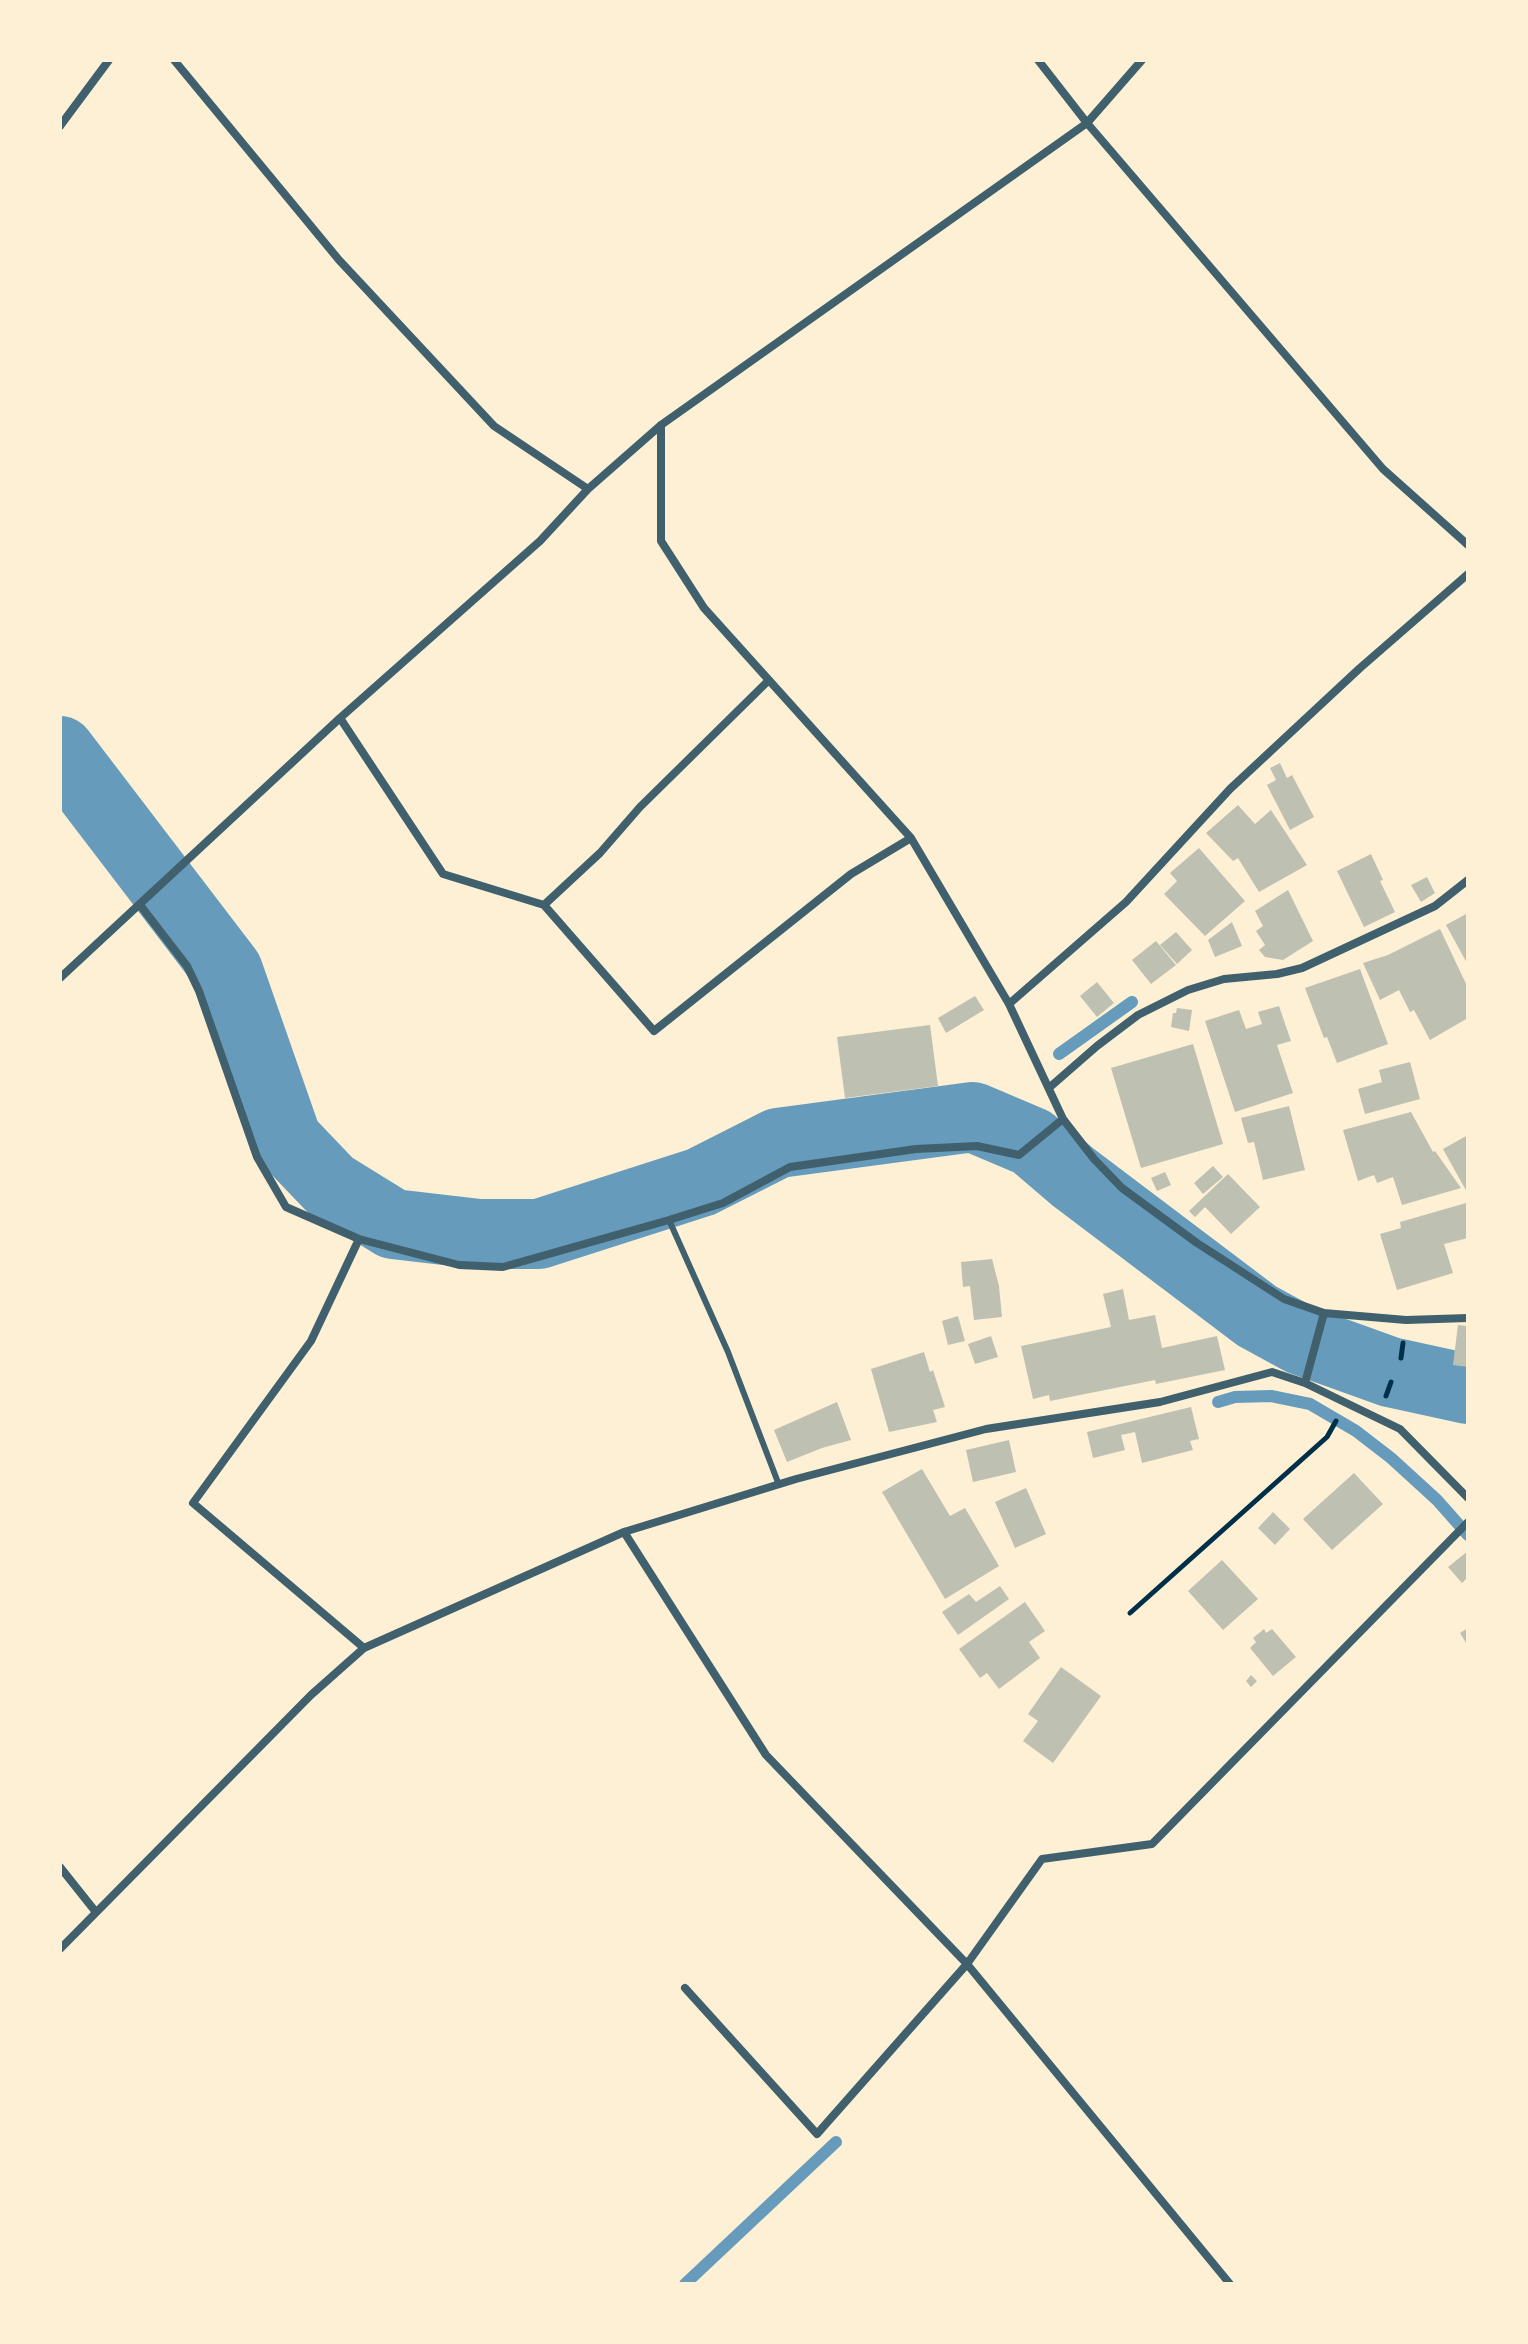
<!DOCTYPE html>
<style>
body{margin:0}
#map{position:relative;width:1528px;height:2344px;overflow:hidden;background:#fdf0d5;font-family:Ubuntu,sans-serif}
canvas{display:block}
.frame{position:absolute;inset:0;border:62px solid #fdf0d5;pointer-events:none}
</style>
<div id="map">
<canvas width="1528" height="2344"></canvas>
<div class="frame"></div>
</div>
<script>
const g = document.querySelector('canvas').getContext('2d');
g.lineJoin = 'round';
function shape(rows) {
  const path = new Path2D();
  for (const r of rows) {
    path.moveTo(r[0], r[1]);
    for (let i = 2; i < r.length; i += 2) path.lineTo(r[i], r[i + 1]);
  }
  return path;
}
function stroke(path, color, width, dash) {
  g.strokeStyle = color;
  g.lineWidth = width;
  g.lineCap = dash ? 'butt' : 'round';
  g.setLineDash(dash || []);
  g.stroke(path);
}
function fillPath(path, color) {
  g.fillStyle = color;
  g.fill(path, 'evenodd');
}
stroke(shape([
 [1059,1054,1132,1002],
 [1218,1402,1235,1397,1271,1396,1310,1404,1356,1431,1391,1458,1437,1500,1468,1535],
 [685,2284,836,2142]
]), '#669bbc', 12);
stroke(shape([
 [60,751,228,971,287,1140,330,1185,393,1224,479,1234,539,1234,701,1182,778,1143,973,1117,1032,1142,1073,1177,1257,1316,1301,1340,1390,1372,1468,1389]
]), '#669bbc', 70);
fillPath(shape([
 [1280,763,1287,778,1292,775,1314,817,1290,830,1267,785,1276,780,1270,768],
 [1238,805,1255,824,1271,810,1307,865,1259,892,1238,858,1233,861,1206,833],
 [1199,848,1245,901,1205,936,1164,894,1177,881,1170,873],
 [1371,854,1383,880,1380,881,1395,912,1364,927,1337,871],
 [1427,877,1435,893,1421,902,1411,885],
 [1288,890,1313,941,1283,960,1265,957,1259,950,1265,945,1256,931,1263,926,1255,911],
 [1468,913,1468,965,1446,925],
 [1232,922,1242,946,1215,957,1208,940],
 [1440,929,1468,988,1468,1018,1430,1040,1414,1010,1410,1012,1399,990,1380,1000,1363,963,1388,955],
 [1176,932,1192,950,1177,964,1160,945],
 [1156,941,1176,965,1151,984,1132,960],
 [1360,969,1388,1044,1337,1063,1327,1037,1324,1038,1305,988],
 [1097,982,1114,1003,1097,1017,1080,996],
 [975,996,984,1010,946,1033,938,1018],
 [1279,1006,1291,1041,1277,1045,1293,1093,1235,1112,1205,1021,1239,1010,1246,1029,1262,1024,1258,1012],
 [1177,1008,1192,1010,1189,1031,1171,1027,1173,1013,1176,1013],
 [930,1025,938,1086,845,1098,837,1037],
 [1193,1044,1223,1144,1141,1168,1111,1068],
 [1410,1062,1420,1099,1365,1114,1358,1089,1382,1082,1379,1070],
 [1289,1106,1305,1170,1263,1180,1254,1142,1248,1143,1241,1118],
 [1411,1112,1433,1152,1435,1151,1461,1188,1402,1205,1393,1177,1377,1183,1374,1175,1358,1181,1343,1130],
 [1468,1135,1468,1194,1443,1149],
 [1213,1166,1223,1177,1203,1194,1194,1183],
 [1165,1172,1171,1185,1157,1191,1151,1178],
 [1228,1174,1260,1207,1231,1234,1205,1207,1195,1217,1189,1211],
 [1466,1203,1468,1238,1444,1244,1453,1273,1397,1290,1380,1234,1401,1228,1400,1222],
 [992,1259,999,1286,1002,1317,974,1320,970,1286,963,1287,961,1262],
 [1123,1289,1129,1320,1155,1315,1162,1348,1217,1336,1225,1370,1156,1384,1155,1380,1050,1401,1049,1395,1033,1399,1021,1346,1111,1327,1103,1294],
 [958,1316,965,1341,948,1345,942,1321],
 [1458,1325,1468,1326,1468,1367,1453,1365],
 [991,1336,998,1357,975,1364,968,1344],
 [924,1352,930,1372,933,1370,945,1407,933,1410,937,1422,889,1432,871,1369],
 [837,1402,851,1440,822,1448,787,1462,774,1430],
 [1191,1407,1199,1439,1190,1441,1193,1450,1142,1463,1135,1432,1121,1435,1125,1450,1093,1458,1087,1432],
 [1009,1440,1016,1472,973,1482,966,1450],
 [922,1469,950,1516,965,1508,999,1566,945,1599,882,1492],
 [1354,1473,1383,1504,1332,1550,1303,1519],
 [1026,1488,1046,1534,1015,1548,995,1502],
 [1273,1512,1290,1529,1275,1545,1258,1528],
 [1468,1551,1468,1577,1462,1583,1448,1567],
 [1222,1560,1258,1599,1223,1630,1188,1591],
 [1000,1586,1009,1599,958,1635,942,1612,969,1594,976,1602],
 [1025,1602,1045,1631,1029,1642,1040,1658,999,1689,987,1673,980,1678,959,1649],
 [1468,1628,1468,1646,1460,1633],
 [1264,1629,1266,1633,1272,1629,1296,1657,1273,1676,1250,1648,1256,1642,1253,1638],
 [1061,1667,1101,1696,1053,1763,1023,1741,1038,1721,1028,1714],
 [1251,1675,1257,1681,1251,1687,1246,1681]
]), '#bec0b2');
stroke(shape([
 [1401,1358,1403,1343],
 [1386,1396,1391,1382],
 [1130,1613,1327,1437,1336,1421]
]), '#003049', 5);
stroke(shape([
 [669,1220,728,1352,779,1485]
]), '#3f606c', 6);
stroke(shape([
 [174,60,339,260,494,426,588,489],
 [1038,60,1087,123,1383,469,1468,545],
 [60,126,109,60],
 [661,425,661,541,704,608,911,838,1009,1004,1063,1119,1094,1159,1122,1188,1197,1243,1284,1299,1324,1313,1406,1320,1468,1318],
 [340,718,443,874,544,905,654,1031,851,874,911,838],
 [140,905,187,966,199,991,257,1157,286,1207,359,1239,459,1265,503,1267,669,1220,723,1203,790,1167,916,1149,977,1146,1019,1155,1063,1119],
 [544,905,600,853,640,807,769,680],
 [60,978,340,718,540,541,588,489,661,425,1087,123,1142,60],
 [1009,1004,1126,902,1230,789,1360,668,1468,574],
 [1050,1087,1097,1046,1138,1015,1188,990,1224,979,1277,974,1302,968,1435,906,1468,880],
 [359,1239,311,1341,193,1503,364,1648],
 [1305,1383,1324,1313],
 [624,1532,766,1755,967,1964,1230,2284],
 [60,1867,95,1911],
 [60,1949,311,1695,364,1648,624,1532,796,1479,986,1429,1160,1402,1272,1372,1305,1383,1400,1429,1468,1498],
 [685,1988,817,2134,967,1964,1042,1859,1152,1844,1468,1522]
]), '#3f606c', 8);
</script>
